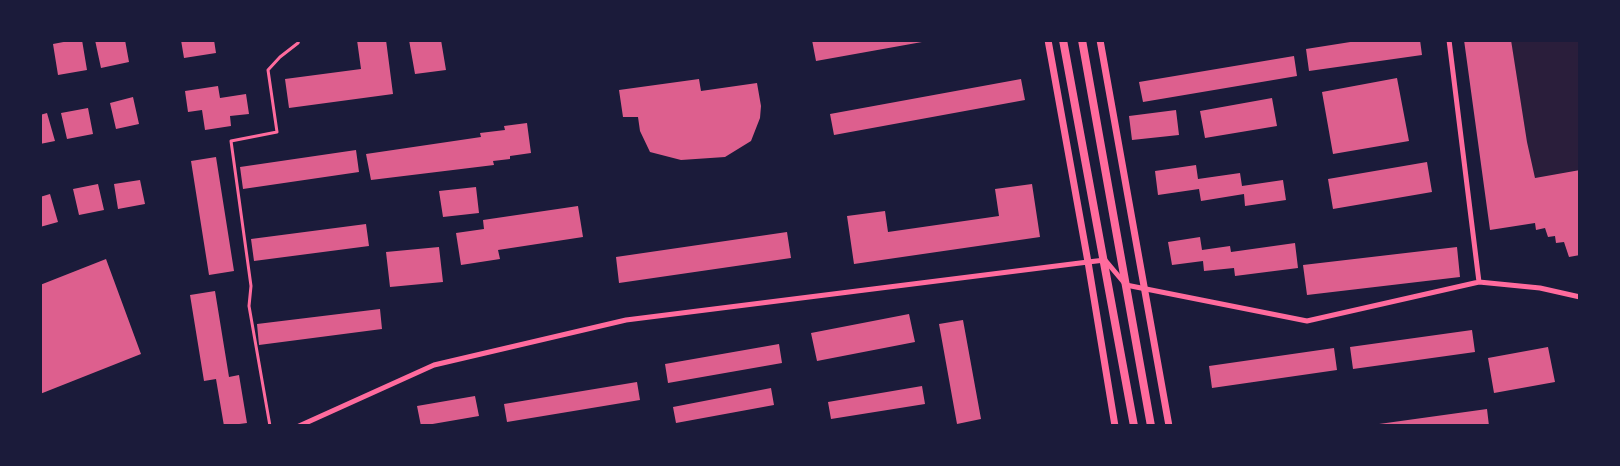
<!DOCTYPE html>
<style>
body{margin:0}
#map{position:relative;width:1620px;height:466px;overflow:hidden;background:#1b1b3a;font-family:"Varela Round",sans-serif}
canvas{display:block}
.frame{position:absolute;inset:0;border:42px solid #1b1b3a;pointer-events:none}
</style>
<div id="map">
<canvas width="1620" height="466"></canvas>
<div class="frame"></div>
</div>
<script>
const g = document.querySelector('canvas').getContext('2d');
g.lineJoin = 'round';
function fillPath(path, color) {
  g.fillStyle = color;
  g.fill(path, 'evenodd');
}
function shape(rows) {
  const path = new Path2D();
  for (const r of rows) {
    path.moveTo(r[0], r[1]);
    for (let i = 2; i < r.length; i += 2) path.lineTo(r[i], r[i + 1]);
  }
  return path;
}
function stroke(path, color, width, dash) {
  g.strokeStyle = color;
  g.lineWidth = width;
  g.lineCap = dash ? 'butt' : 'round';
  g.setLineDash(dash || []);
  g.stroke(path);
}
fillPath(shape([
 [1511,41,1579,41,1579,170,1535,178,1527,142]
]), '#2a1e3b');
fillPath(shape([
 [74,40,82,40,87,70,58,75,53,44],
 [95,40,125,40,129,62,101,68],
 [181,40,214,40,216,53,184,58],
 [357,40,386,40,393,94,289,108,285,79,361,69],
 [409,40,441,40,446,70,415,74],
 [812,40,922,40,922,42,816,61],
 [1363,40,1420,40,1422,55,1309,71,1306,49],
 [1464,40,1511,40,1527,142,1535,178,1580,170,1580,255,1569,257,1564,242,1556,243,1555,236,1548,237,1545,228,1536,230,1535,223,1490,230],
 [1294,56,1297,76,1143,102,1139,82],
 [1397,78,1409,141,1333,154,1322,92],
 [699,79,701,91,757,83,761,106,760,118,751,141,725,157,681,160,650,152,640,131,638,117,623,117,619,90],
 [1021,79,1025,100,834,135,830,114],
 [218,86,220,98,246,94,249,114,230,116,231,126,205,130,202,110,188,112,185,91],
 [133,97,139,124,116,129,110,103],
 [1272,98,1277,126,1205,138,1200,111],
 [88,108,93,134,67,139,61,113],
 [1176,110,1179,135,1132,140,1129,116],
 [47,113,55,141,40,144,40,115],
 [527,123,531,153,510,156,510,159,493,161,494,165,371,180,366,154,481,137,480,133,505,130,504,126],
 [356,150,359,172,243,189,240,167],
 [216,157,234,271,209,275,191,161],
 [1427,162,1432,192,1333,209,1328,179],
 [1196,165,1198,179,1240,173,1242,186,1283,180,1286,200,1245,206,1244,194,1201,201,1199,189,1158,195,1155,171],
 [140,180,145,204,118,209,114,184],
 [98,184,104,210,79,215,73,189],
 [1032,184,1040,237,854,264,847,216,885,211,888,232,999,216,995,189],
 [476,187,479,213,443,217,439,191],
 [50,194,58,222,40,227,40,197],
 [578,206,583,237,498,250,500,259,461,265,456,233,484,229,483,220],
 [366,224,369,246,254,261,251,239],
 [787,232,791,258,619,283,616,257],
 [1200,237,1202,250,1230,246,1231,252,1295,243,1298,268,1235,276,1234,268,1204,271,1203,261,1172,265,1168,242],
 [439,247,443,282,390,287,386,252],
 [1457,247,1460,277,1307,295,1303,265],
 [106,259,141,354,40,394,40,285],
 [215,291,229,377,239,375,247,423,224,426,216,379,204,381,190,295],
 [380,309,382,329,259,345,257,324],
 [909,314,915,342,817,361,811,333],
 [963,320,981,419,957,424,939,324],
 [1472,330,1475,352,1353,369,1350,347],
 [779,344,782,363,668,383,665,364],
 [1548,347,1555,382,1494,393,1488,358],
 [1334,348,1337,370,1212,388,1209,366],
 [637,382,640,400,507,422,504,404],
 [922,386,925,404,831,419,828,402],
 [771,388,774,405,676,423,673,407],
 [475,396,479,416,421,426,417,406],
 [1487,409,1489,426,1379,426,1379,424]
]), '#dd5f8e');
stroke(shape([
 [270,426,249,306,251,286,231,141,277,132,268,70,280,57,298,43,299,40]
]), '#ff6b9d', 3);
stroke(shape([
 [1449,40,1479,282,1540,288,1580,297],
 [299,426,434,365,626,320,1088,262,1105,260,1126,285,1307,321,1479,282]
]), '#ff6b9d', 5);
stroke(shape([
 [1048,40,1088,262,1115,426],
 [1100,40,1169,426]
]), '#ff6b9d', 7);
stroke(shape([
 [1063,40,1134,426],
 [1082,40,1151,426]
]), '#ff6b9d', 8);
</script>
